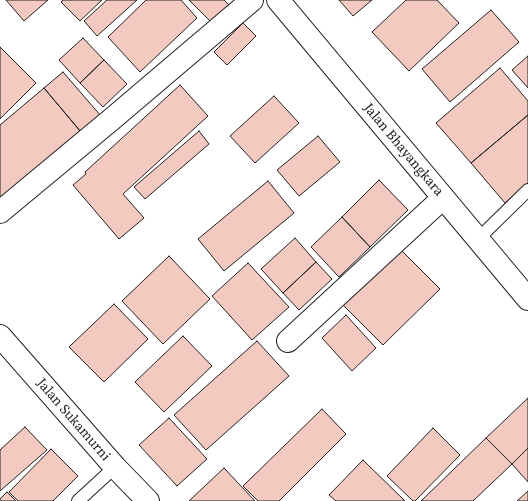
<!DOCTYPE html>
<style>
body{margin:0}
canvas{display:block;background:#fff}
</style>
<canvas width="528" height="501"></canvas>
<script>
const g = document.querySelector('canvas').getContext('2d');
g.lineJoin = 'round';
function fillPath(path, color) {
  g.fillStyle = color;
  g.fill(path, 'evenodd');
}
function shape(rows) {
  const path = new Path2D();
  for (const r of rows) {
    path.moveTo(r[0], r[1]);
    for (let i = 2; i < r.length; i += 2) path.lineTo(r[i], r[i + 1]);
  }
  return path;
}
function stroke(path, color, width, dash) {
  g.strokeStyle = color;
  g.lineWidth = width;
  g.lineCap = dash ? 'butt' : 'round';
  g.setLineDash(dash || []);
  g.stroke(path);
}
function label(font, color, halo, rows, align = 'center') {
  g.font = font + ' "Source Serif 4",serif';
  g.lineWidth = 3;
  g.setLineDash([]);
  g.textBaseline = 'middle';
  g.strokeStyle = halo;
  g.fillStyle = color;
  for (const [text, x, y, turn = 0] of rows) {
    g.save();
    g.translate(x, y);
    g.rotate((+turn || 0) * Math.PI / 180);
    g.textAlign = isNaN(turn) ? turn : align;
    if (halo) g.strokeText(text, 0, 0);
    g.fillText(text, 0, 0);
    g.restore();
  }
}
const building = shape([
 [6,0,48,0,24,21,6,0],
 [63,0,102,0,80,21,61,2,63,0],
 [107,0,137,0,97,36,84,21,107,0],
 [146,0,181,0,197,18,140,72,108,37,146,0],
 [189,0,224,0,231,7,213,24,189,0],
 [339,0,372,0,353,16,339,0],
 [406,0,437,0,459,23,409,71,372,32,406,0],
 [491,10,519,42,450,102,422,69,491,10],
 [243,23,256,36,227,65,214,52,243,23],
 [83,38,104,60,80,83,59,60,83,38],
 [0,47,36,83,0,119,0,47],
 [528,56,528,88,512,70,528,56],
 [104,60,127,84,103,107,80,83,104,60],
 [500,68,528,101,528,115,471,163,436,123,500,68],
 [63,72,101,116,81,132,44,88,63,72],
 [180,85,208,116,123,194,144,218,119,239,73,185,86,174,85,172,180,85],
 [44,88,81,132,0,201,0,125,44,88],
 [274,96,299,123,255,163,230,136,274,96],
 [528,115,528,183,505,203,471,163,528,115],
 [199,131,209,144,145,199,134,187,199,131],
 [318,136,340,162,299,196,277,170,318,136],
 [379,180,408,210,370,247,342,217,379,180],
 [268,181,294,213,224,271,198,239,268,181],
 [342,217,370,247,339,277,311,247,342,217],
 [295,238,316,262,283,293,261,269,295,238],
 [400,249,440,289,383,345,343,305,400,249],
 [169,256,210,299,163,344,122,301,169,256],
 [316,262,332,279,299,310,283,293,316,262],
 [248,263,289,307,252,340,212,296,248,263],
 [114,304,148,339,104,382,69,347,114,304],
 [346,315,376,348,352,371,322,338,346,315],
 [183,336,212,366,164,412,135,382,183,336],
 [257,341,289,376,206,450,174,415,257,341],
 [528,398,528,448,512,464,486,438,528,398],
 [322,409,346,434,279,501,258,501,243,486,322,409],
 [169,418,207,459,177,486,139,445,169,418],
 [25,427,47,450,0,491,0,450,25,427],
 [433,428,460,455,415,501,413,501,387,476,433,428],
 [486,438,512,464,473,501,421,501,486,438],
 [528,448,528,482,512,464,528,448],
 [51,449,78,476,53,501,18,501,9,492,51,449],
 [363,460,405,501,336,501,329,495,363,460],
 [224,468,255,501,189,501,224,468],
 [528,491,528,501,517,501,528,491],
 [7,492,16,501,0,501,0,499,7,492]
]);
fillPath(building, '#f3c9c0');
stroke(building, '#222', 1);
const service = shape([
 [478,239,528,190],
 [78,501,115,467]
]);
const minor = shape([
 [0,212,112,119,252,0],
 [0,336,115,467,148,501],
 [288,341,443,198]
]);
const secondary = shape([
 [278,0,528,299]
]);
stroke(service, '#222', 14);
stroke(minor, '#222', 24);
stroke(secondary, '#222', 24);
stroke(service, '#fff', 12);
stroke(minor, '#fff', 22);
stroke(secondary, '#fff', 22);
label('14px', '#222', '#fff', [
 ["Jalan Bhayangkara",403,150,50],
 ["Jalan Sukamurni",73,420,49]
]);
</script>
